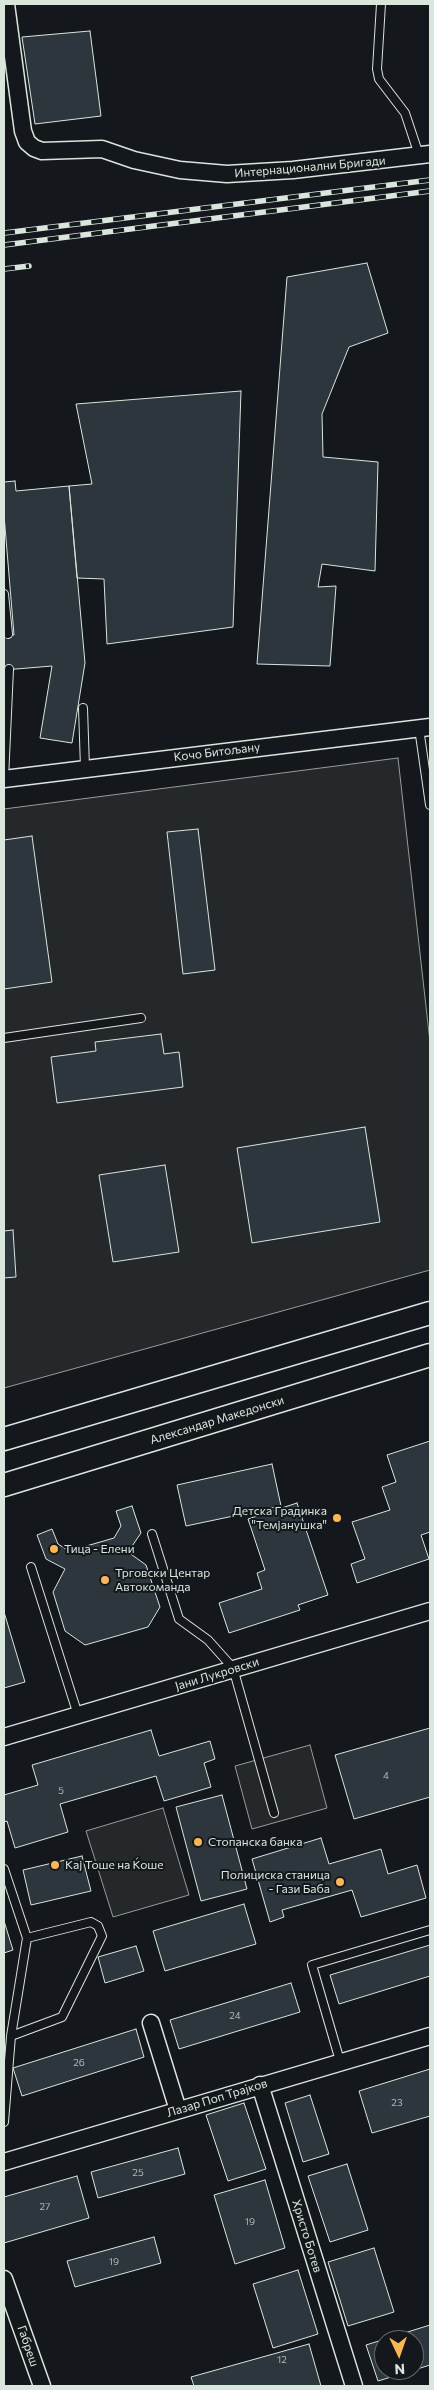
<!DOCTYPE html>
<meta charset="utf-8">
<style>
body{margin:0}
#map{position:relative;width:434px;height:2390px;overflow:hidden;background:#14181c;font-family:Commissioner,sans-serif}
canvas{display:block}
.frame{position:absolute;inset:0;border:5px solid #d8e6dc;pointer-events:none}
.north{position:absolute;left:374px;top:2330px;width:50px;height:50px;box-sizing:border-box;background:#14181c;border:1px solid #626a69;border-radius:50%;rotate:177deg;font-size:14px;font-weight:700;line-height:20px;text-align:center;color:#d8e6dc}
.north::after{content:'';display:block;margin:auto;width:18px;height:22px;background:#ffb74d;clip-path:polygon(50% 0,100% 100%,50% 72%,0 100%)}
</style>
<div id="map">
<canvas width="434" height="2390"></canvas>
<div class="frame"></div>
<div class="north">N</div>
</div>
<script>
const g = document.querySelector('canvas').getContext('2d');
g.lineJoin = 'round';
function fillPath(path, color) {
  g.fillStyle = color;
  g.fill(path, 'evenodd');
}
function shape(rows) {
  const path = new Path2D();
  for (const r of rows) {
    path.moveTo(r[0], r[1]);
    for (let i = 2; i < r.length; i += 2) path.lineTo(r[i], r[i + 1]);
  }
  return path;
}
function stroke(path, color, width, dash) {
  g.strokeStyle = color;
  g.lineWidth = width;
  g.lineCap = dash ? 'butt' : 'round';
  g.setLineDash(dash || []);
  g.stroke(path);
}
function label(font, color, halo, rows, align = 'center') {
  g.font = font + ' Commissioner,sans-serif';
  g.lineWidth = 4;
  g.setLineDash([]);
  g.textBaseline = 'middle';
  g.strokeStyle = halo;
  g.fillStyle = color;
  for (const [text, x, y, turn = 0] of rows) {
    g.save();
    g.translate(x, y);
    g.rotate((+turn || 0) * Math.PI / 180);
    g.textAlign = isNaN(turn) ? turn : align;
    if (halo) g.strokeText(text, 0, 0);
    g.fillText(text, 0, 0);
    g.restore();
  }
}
const parking = shape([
 [398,758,430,1042,430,1270,4,1388,4,809,398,758],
 [310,1745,327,1808,252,1829,235,1766,310,1745],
 [163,1808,189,1895,113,1917,86,1831,163,1808]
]);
fillPath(parking, '#24282b');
stroke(parking, '#939e99', 1);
const building = shape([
 [90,31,101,116,35,124,22,37,90,31],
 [367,263,388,333,349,347,322,414,323,457,378,462,375,571,322,564,318,587,336,586,330,666,257,664,287,277,367,263],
 [241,391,233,627,107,644,104,579,77,578,69,486,92,484,76,404,241,391],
 [15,481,16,491,69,486,85,663,72,743,40,738,52,666,4,670,4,635,14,635,4,515,4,482,15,481],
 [198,829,215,970,183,974,167,832,198,829],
 [32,836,52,982,4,989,4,840,32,836],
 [161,1034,164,1054,179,1052,183,1087,57,1103,51,1057,96,1051,95,1042,161,1034],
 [365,1127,380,1222,252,1243,237,1148,365,1127],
 [165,1165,179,1252,113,1262,99,1175,165,1165],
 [13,1230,16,1277,4,1278,4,1231,13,1230],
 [430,1441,430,1532,421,1535,429,1559,357,1583,351,1564,365,1559,352,1522,390,1510,382,1487,396,1482,387,1455,430,1441],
 [272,1464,281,1506,186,1526,177,1485,272,1464],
 [297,1503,328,1595,298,1605,300,1610,229,1633,219,1603,262,1589,257,1573,265,1570,248,1519,297,1503],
 [132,1506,141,1533,128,1552,146,1565,160,1607,148,1627,85,1645,65,1631,53,1592,65,1569,46,1559,37,1535,52,1529,58,1544,69,1551,114,1538,121,1526,116,1511,132,1506],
 [4,1612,25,1682,4,1688,4,1612],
 [430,1728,430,1797,354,1819,335,1755,430,1728],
 [151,1730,159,1756,210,1741,215,1759,204,1763,211,1787,164,1801,156,1776,60,1804,68,1832,15,1848,7,1821,4,1822,4,1795,38,1785,32,1765,151,1730],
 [222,1795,247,1889,201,1901,176,1807,222,1795],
 [321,1838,329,1864,381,1849,388,1874,417,1865,426,1898,361,1917,352,1890,282,1910,284,1917,270,1922,252,1859,321,1838],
 [82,1856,91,1891,31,1905,23,1870,82,1856],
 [244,1904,256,1944,165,1971,153,1931,244,1904],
 [4,1921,13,1950,4,1953,4,1921],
 [430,1945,430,1976,339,2004,330,1975,430,1945],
 [136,1946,144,1971,105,1983,98,1957,136,1946],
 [291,1983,300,2012,179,2049,170,2020,291,1983],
 [136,2029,144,2057,22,2096,13,2068,136,2029],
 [430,2069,430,2116,372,2133,359,2091,430,2069],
 [310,2095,329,2154,303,2162,285,2103,310,2095],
 [244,2103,266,2169,228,2181,206,2115,244,2103],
 [178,2148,185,2174,98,2198,91,2172,178,2148],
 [347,2164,368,2230,330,2242,308,2176,347,2164],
 [77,2176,89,2218,4,2243,4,2197,77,2176],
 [265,2180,285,2248,235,2264,214,2195,265,2180],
 [154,2237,161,2263,75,2287,67,2261,154,2237],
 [374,2248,394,2312,348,2326,328,2262,374,2248],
 [298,2270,318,2334,273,2348,253,2284,298,2270],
 [430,2325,430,2365,414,2370,414,2340,384,2340,384,2370,414,2370,378,2381,366,2345,430,2325],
 [309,2344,321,2386,194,2386,191,2377,309,2344]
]);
fillPath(building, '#2c363c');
stroke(building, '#d8e6dc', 1);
const lane = shape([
 [381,4,377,69,379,79,405,113,419,155],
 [4,594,8,634],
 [83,708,85,768],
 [419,728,430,805],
 [4,779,9,669],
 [4,1038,141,1018],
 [152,1534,179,1619,208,1640,233,1668,274,1813],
 [31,1567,78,1715],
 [4,1869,27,1938],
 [340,2061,312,1965,430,1930],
 [4,2122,11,2036,27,1938,91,1922,98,1926,102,1936,62,2017,11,2036]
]);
const street = shape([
 [6,4,23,131,27,142,34,148,42,151,102,149,134,160,180,170,227,174,293,170,430,154],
 [4,779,430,727],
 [4,1737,430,1611],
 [151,2023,178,2110],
 [260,2085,354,2386],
 [4,2162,430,2036],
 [4,2279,42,2386]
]);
const secondary = shape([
 [4,1439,430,1313],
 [4,1485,430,1355]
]);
stroke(lane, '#d8e6dc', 10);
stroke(street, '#d8e6dc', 19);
stroke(secondary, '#d8e6dc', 25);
stroke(lane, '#14181c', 8);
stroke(street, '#14181c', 16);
stroke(secondary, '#14181c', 22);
const rail = shape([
 [4,233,430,180],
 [4,245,430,191],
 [4,269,29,266]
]);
stroke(rail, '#d8e6dc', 5.5);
stroke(rail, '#14181c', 4, [11]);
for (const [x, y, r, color] of [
 [337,1518,5,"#ffb74d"],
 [54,1549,5,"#ffb74d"],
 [105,1580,5,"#ffb74d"],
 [198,1842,5,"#ffb74d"],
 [55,1865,5,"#ffb74d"],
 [340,1882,5,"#ffb74d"]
]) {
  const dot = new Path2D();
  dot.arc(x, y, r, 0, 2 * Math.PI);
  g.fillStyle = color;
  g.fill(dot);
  stroke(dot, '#14181c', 2);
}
label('10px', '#adbab4', null, [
 ["4",386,1776],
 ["5",61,1791],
 ["24",235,2016],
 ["26",79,2063],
 ["23",397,2103],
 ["25",138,2173],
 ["27",45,2207],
 ["19",250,2222],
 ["19",114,2262],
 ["12",282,2360]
]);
label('12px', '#d8e6dc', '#14181c', [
 ["Интернационални Бригади",310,167,-5],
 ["Кочо Битољану",217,752,-7],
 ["Александар Македонски",217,1420,-17],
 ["Јани Лукровски",217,1674,-17],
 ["Лазар Поп Трајков",217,2098,-17],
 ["Христо Ботев",307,2236,73],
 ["Габреш",28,2346,71]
]);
label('12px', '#d8e6dc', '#14181c', [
 ["Детска Градинка",327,1511,"right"],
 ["\"Темјанушка\"",327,1525,"right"],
 ["Тица - Елени",64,1549],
 ["Трговски Центар",115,1573],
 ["Автокоманда",115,1587],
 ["Стопанска банка",208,1842],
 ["Кај Тоше на Ќоше",65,1865],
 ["Полициска станица",330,1875,"right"],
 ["- Гази Баба",330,1889,"right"]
], 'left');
</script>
